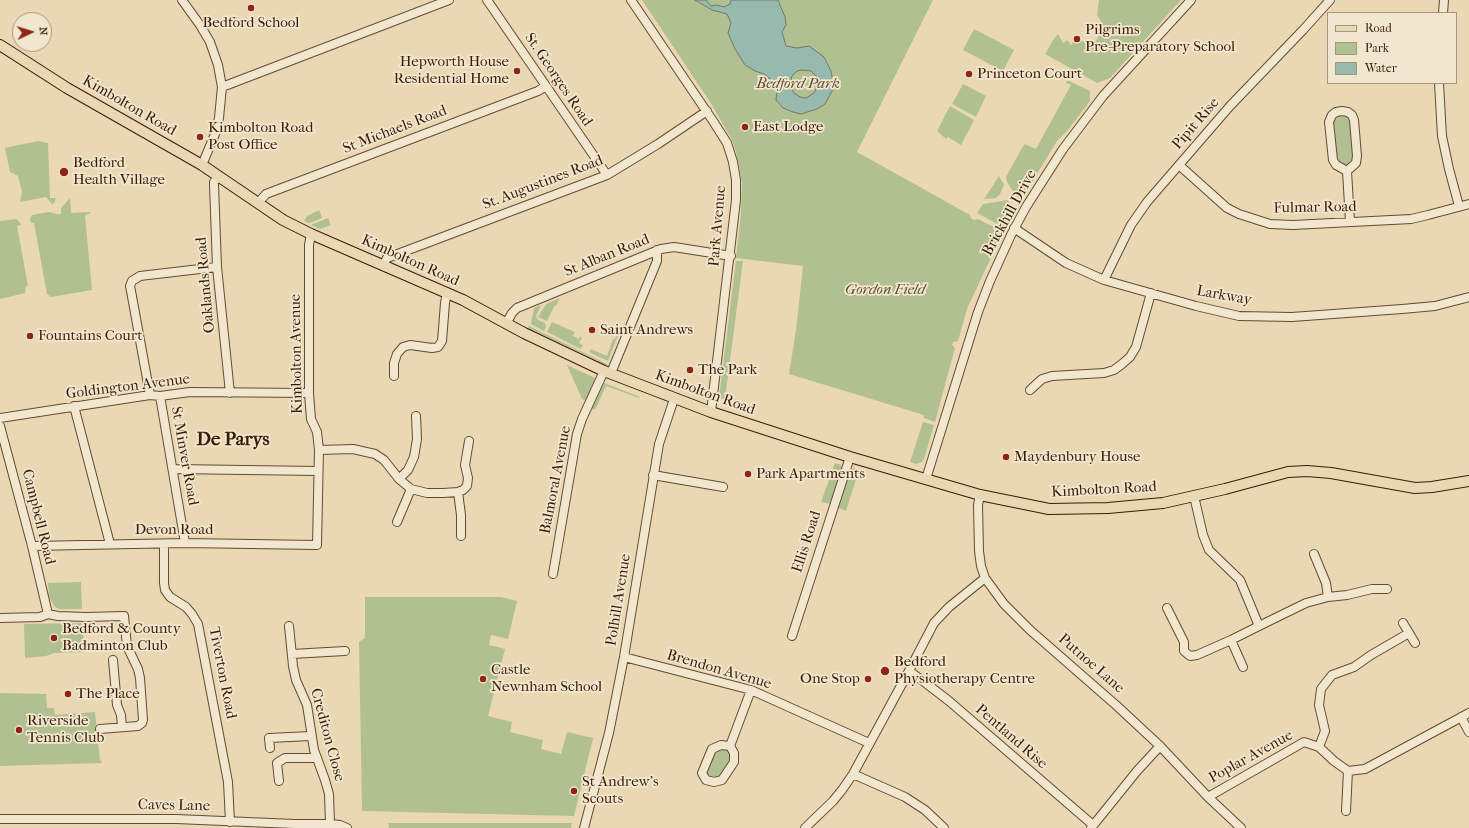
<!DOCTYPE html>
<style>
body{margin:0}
#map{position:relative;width:1469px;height:828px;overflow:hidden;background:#e9d8b3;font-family:"IM FELL French Canon",serif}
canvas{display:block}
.legend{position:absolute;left:1327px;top:12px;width:130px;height:72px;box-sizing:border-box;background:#f1e6ce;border:1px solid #a8957e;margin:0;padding:5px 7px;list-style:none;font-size:12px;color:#3b1b07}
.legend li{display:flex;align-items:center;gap:8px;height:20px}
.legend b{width:20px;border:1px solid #a8957e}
.north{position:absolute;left:12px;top:12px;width:40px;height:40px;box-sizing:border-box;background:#f1e6ce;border:1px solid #a8957e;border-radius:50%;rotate:86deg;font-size:11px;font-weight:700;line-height:16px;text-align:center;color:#3b1b07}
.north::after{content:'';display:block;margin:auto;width:14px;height:18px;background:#8f2418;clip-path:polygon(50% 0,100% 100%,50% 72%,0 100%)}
</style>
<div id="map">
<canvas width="1469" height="828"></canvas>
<ul class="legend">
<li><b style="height:5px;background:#e9d8b3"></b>Road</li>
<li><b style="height:11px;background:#b0c091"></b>Park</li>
<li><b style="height:11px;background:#97b9ae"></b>Water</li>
</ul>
<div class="north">N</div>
</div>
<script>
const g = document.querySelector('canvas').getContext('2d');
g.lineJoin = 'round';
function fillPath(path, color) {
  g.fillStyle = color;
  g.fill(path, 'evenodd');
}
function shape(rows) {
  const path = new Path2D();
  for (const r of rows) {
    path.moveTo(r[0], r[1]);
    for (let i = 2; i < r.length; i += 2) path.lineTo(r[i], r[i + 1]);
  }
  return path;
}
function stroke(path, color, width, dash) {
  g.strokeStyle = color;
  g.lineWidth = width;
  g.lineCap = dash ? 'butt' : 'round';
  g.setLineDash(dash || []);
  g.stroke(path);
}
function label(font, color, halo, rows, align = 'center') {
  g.font = font + ' "IM FELL French Canon",serif';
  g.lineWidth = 3.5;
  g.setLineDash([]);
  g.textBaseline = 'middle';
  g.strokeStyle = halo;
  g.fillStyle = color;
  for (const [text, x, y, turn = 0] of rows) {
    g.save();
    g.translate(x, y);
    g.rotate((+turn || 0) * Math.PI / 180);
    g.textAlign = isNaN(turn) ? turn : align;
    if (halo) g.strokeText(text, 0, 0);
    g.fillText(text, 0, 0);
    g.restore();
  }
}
fillPath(shape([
 [642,0,933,0,857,152,970,215,971,218,974,220,978,219,1003,232,967,309,958,341,953,342,952,345,955,348,935,422,924,418,924,415,789,374,796,330,803,266,736,258,741,213,742,182,736,152,732,140,712,105],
 [1099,0,1181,0,1110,78,1097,83,1045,54,1055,37,1058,34,1063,43,1067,40,1071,45,1076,39,1087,42,1096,41,1103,29,1101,21,1097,15],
 [974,29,1014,50,1003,71,963,50],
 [1067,81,1069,81,1090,91,1090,101,1067,131,1057,141,1021,200,1016,196,1007,182,1006,177,1022,148,1025,144,1036,149,1071,85,1066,83],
 [963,84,986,96,976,117,952,104],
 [950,106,974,120,961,145,948,137,946,139,937,131],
 [1338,113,1350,117,1354,156,1351,164,1345,166,1337,163,1333,119],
 [38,141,48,143,50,198,56,198,54,203,52,204,46,197,20,202,22,192,18,176,10,172,5,148],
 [999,176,1004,185,1000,194,996,198,984,199],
 [70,198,71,213,91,212,85,216,92,290,51,297,47,294,34,223,31,223,30,219,32,215,49,212,56,214,61,214,61,208],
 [1008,200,1014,211,1005,228,977,213,983,204],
 [319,210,322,218,309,223,304,221,307,216],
 [328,218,331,225,320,229,311,225],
 [17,219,21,225,17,226,28,286,26,286,25,293,0,299,0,221],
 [736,261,743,261,725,399,719,398],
 [560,298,556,306,555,305,547,321,538,317,546,304],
 [541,305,536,316,538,320,545,323,546,327,544,331,531,324,534,308],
 [552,322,575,332,573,336,579,339,580,337,582,337,579,343,583,345,581,349,547,332],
 [529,326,609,365,605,367,600,365,598,361,533,330,527,330],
 [617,334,618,335,608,361,589,352,591,349,607,356,613,339,615,339],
 [567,365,595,378,586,401,582,399],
 [604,383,640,397,639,398,606,386,595,410,591,409],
 [923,422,934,425,924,459,922,462,916,464,910,462],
 [835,463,841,465,842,468,830,504,821,502],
 [854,468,859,470,846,511,837,507,850,470],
 [81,582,82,609,60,609,55,607,49,597,48,583],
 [365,597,501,597,517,601,508,639,491,635,489,645,505,649,488,716,512,722,510,732,543,740,541,749,561,754,567,732,593,738,574,816,362,811,359,642,365,638],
 [83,623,84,652,54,653,46,656,25,658,24,624],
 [0,693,46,694,47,708,54,708,55,715,95,712,100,760,102,763,0,766],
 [723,749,729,752,732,760,720,778,712,779,707,777,706,770,715,752],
 [388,823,572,823,571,828,389,828]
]), '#b0c091');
const water = shape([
 [695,0,706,0,711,6,717,5,724,7,730,4,731,0,778,0,785,17,786,25,782,32,786,46,797,48,809,46,824,57,831,71,833,82,832,91,825,104,817,109,801,114,793,112,783,108,776,100,777,92,774,82,764,74,755,71,745,65,735,49,728,33,731,23,727,14,712,10,695,0],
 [802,70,811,71,817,77,818,85,814,93,806,98,800,97,794,93,790,86,792,76,797,71,802,70]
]);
fillPath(water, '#97b9ae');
stroke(water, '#727a6b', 1);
const minor = shape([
 [182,0,200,25,210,42,218,65,222,87,219,118,215,134,202,165],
 [487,0,607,175],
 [631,0,713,121,727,143,733,162,736,180,736,200,711,412],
 [1443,13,1444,0],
 [1439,83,1442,136,1449,169,1459,206],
 [222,87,449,0],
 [1179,165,1227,208,1239,214,1270,224,1293,225,1411,219,1428,215,1469,204],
 [1347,171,1356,163,1357,156,1354,120,1352,115,1348,112,1342,111,1336,112,1332,115,1329,122,1333,160,1336,165,1347,171,1350,222],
 [218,177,214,182,214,185,217,267,230,393],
 [258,203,266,194,538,91,546,86],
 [1014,228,1066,263,1104,280,1196,306,1239,316,1292,317,1402,309,1435,306,1469,297],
 [383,266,387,258,607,175,658,144,707,111],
 [1104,280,1131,225,1147,202,1230,106,1303,30,1330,0],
 [506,324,512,313,517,308,661,249,674,247,731,256],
 [611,373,657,261,657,250],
 [394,376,394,363,397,354,403,347,410,345,432,348,438,347,442,341,445,303,447,293],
 [1030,390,1042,379,1052,376,1104,373,1114,370,1122,364,1130,357,1136,347,1151,293],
 [150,395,131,291,130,286,132,281,140,276,217,267],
 [160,396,185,543],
 [74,406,110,544],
 [0,418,150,395,160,396,190,392,309,393],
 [0,426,32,546,48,614],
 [319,450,353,449,375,454,384,460,399,479,411,489,427,493,443,493,458,492,463,490,467,486,468,478,465,465,469,441],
 [173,469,318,471],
 [653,475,723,487],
 [399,479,408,470,414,457,417,439,416,416],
 [926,479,978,312,990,281,1011,235,1026,207,1063,149,1103,96,1191,0],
 [458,492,461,515,461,536],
 [980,495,978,505,979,551,981,566,985,578,1004,604,1030,630,1117,706,1160,746,1208,797,1241,828],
 [1194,496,1203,535,1209,550,1240,580,1259,626,1231,640,1243,667],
 [397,522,411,489],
 [164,544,164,583,165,590,170,597,186,607,192,614,198,624,228,782,230,822],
 [32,546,185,543,317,545,319,450,317,432,311,419,309,393,309,245,311,234],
 [1314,554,1326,583,1328,597],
 [553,574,577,434,582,419,604,371],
 [1167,608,1184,642,1184,651,1190,656,1197,655,1231,640],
 [0,618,40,617,48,614,58,616,86,617,124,616,127,646,138,669,140,678,143,720,142,723,138,726,100,729],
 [1403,623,1415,643],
 [289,626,293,666,296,680,307,705,314,750,325,780,329,794,330,824],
 [1259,626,1306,603,1328,597,1347,595,1372,589,1387,589],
 [792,636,850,457],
 [292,654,345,651],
 [624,657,751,690,869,743],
 [113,660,117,705,121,715,122,727],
 [909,671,923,681,949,701,1093,825],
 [1461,717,1469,732],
 [730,746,721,745,712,749,702,773,706,780,714,782,722,780,734,762,734,753,730,746,751,690],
 [1319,747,1325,731,1319,705,1321,689,1332,675,1354,667,1371,655,1409,633],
 [270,748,269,738,311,736],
 [853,774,905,797,925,810,944,828],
 [279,781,277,763,285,758,317,758],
 [1208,797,1304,742,1319,747,1334,761,1348,771,1365,769,1469,713],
 [1346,811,1348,771],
 [0,819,176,819,295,824,330,824,340,825,347,828],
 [584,828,609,733,624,657,659,444,674,399],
 [805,828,833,801,842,790,853,774,909,671,934,623,949,607,985,578],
 [1091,828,1137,771,1160,746]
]);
const major = shape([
 [0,45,67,88,202,165,283,220,311,234,463,300,524,333,604,371,711,412,850,457,980,495,1049,509,1108,508,1163,503,1225,489,1288,472,1307,471,1331,473,1415,488,1432,487,1469,481]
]);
stroke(minor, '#664a32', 10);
stroke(major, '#3b1b07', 12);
stroke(minor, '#f1e6ce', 8);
stroke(major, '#e9d8b3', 10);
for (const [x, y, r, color] of [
 [251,8,4,"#8f2418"],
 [1077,39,4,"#8f2418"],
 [517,71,4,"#8f2418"],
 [969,74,4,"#8f2418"],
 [745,127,4,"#8f2418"],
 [200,137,4,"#8f2418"],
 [64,172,5,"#8f2418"],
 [592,330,4,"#8f2418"],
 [30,336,4,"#8f2418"],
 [690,370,4,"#8f2418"],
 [1006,457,4,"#8f2418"],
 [748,474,4,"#8f2418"],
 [54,638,4,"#8f2418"],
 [885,671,5,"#8f2418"],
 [483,679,4,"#8f2418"],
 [868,679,4,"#8f2418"],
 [68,694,4,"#8f2418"],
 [19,730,4,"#8f2418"],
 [574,791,4,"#8f2418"]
]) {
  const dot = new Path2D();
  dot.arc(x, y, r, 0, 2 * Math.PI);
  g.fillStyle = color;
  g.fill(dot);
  stroke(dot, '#f1e6ce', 1.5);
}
label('15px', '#3b1b07', '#f1e6ce', [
 ["Bedford School",251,23,"center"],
 ["Pilgrims",1085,30],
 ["Pre-Preparatory School",1085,47],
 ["Hepworth House",509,62,"right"],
 ["Residential Home",509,79,"right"],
 ["Princeton Court",977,74],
 ["East Lodge",753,127],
 ["Kimbolton Road",208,128],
 ["Post Office",208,145],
 ["Bedford",73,163],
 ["Health Village",73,180],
 ["Saint Andrews",600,330],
 ["Fountains Court",38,336],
 ["The Park",698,370],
 ["Maydenbury House",1014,457],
 ["Park Apartments",756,474],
 ["Bedford & County",62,629],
 ["Badminton Club",62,646],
 ["Bedford",894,662],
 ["Physiotherapy Centre",894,679],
 ["Castle",491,670],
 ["Newnham School",491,687],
 ["One Stop",860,679,"right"],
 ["The Place",76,694],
 ["Riverside",27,721],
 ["Tennis Club",27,738],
 ["St Andrew's",582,782],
 ["Scouts",582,799]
], 'left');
label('15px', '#3b1b07', '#f1e6ce', [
 ["St. Georges Road",558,80,56],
 ["Kimbolton Road",129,106,30],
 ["Pipit Rise",1196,124,-49],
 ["St Michaels Road",395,130,-21],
 ["St. Augustines Road",543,183,-21],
 ["Fulmar Road",1315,208,-1],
 ["Brickhill Drive",1010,213,-61],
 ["Park Avenue",718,226,-85],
 ["St Alban Road",607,256,-22],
 ["Kimbolton Road",410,261,24],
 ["Oaklands Road",206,285,-95],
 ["Larkway",1224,296,10],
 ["Kimbolton Avenue",297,354,-91],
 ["Goldington Avenue",128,387,-7],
 ["Kimbolton Road",705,393,20],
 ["St Minver Road",184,456,80],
 ["Balmoral Avenue",556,480,-79],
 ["Kimbolton Road",1104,490,-3],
 ["Campbell Road",38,517,76],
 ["Devon Road",174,530],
 ["Ellis Road",807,542,-72],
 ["Polhill Avenue",619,600,-81],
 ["Putnoe Lane",1091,664,41],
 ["Brendon Avenue",719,670,16],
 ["Tiverton Road",222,673,79],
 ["Crediton Close",327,735,75],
 ["Pentland Rise",1011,737,41],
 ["Poplar Avenue",1251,757,-29],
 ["Caves Lane",174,806,1]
]);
label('italic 15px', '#5e4d30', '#f1e6ce', [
 ["Bedford Park",798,84],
 ["Gordon Field",885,290]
]);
label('bold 19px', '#3b1b07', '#f1e6ce', [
 ["De Parys",233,440]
]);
</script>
